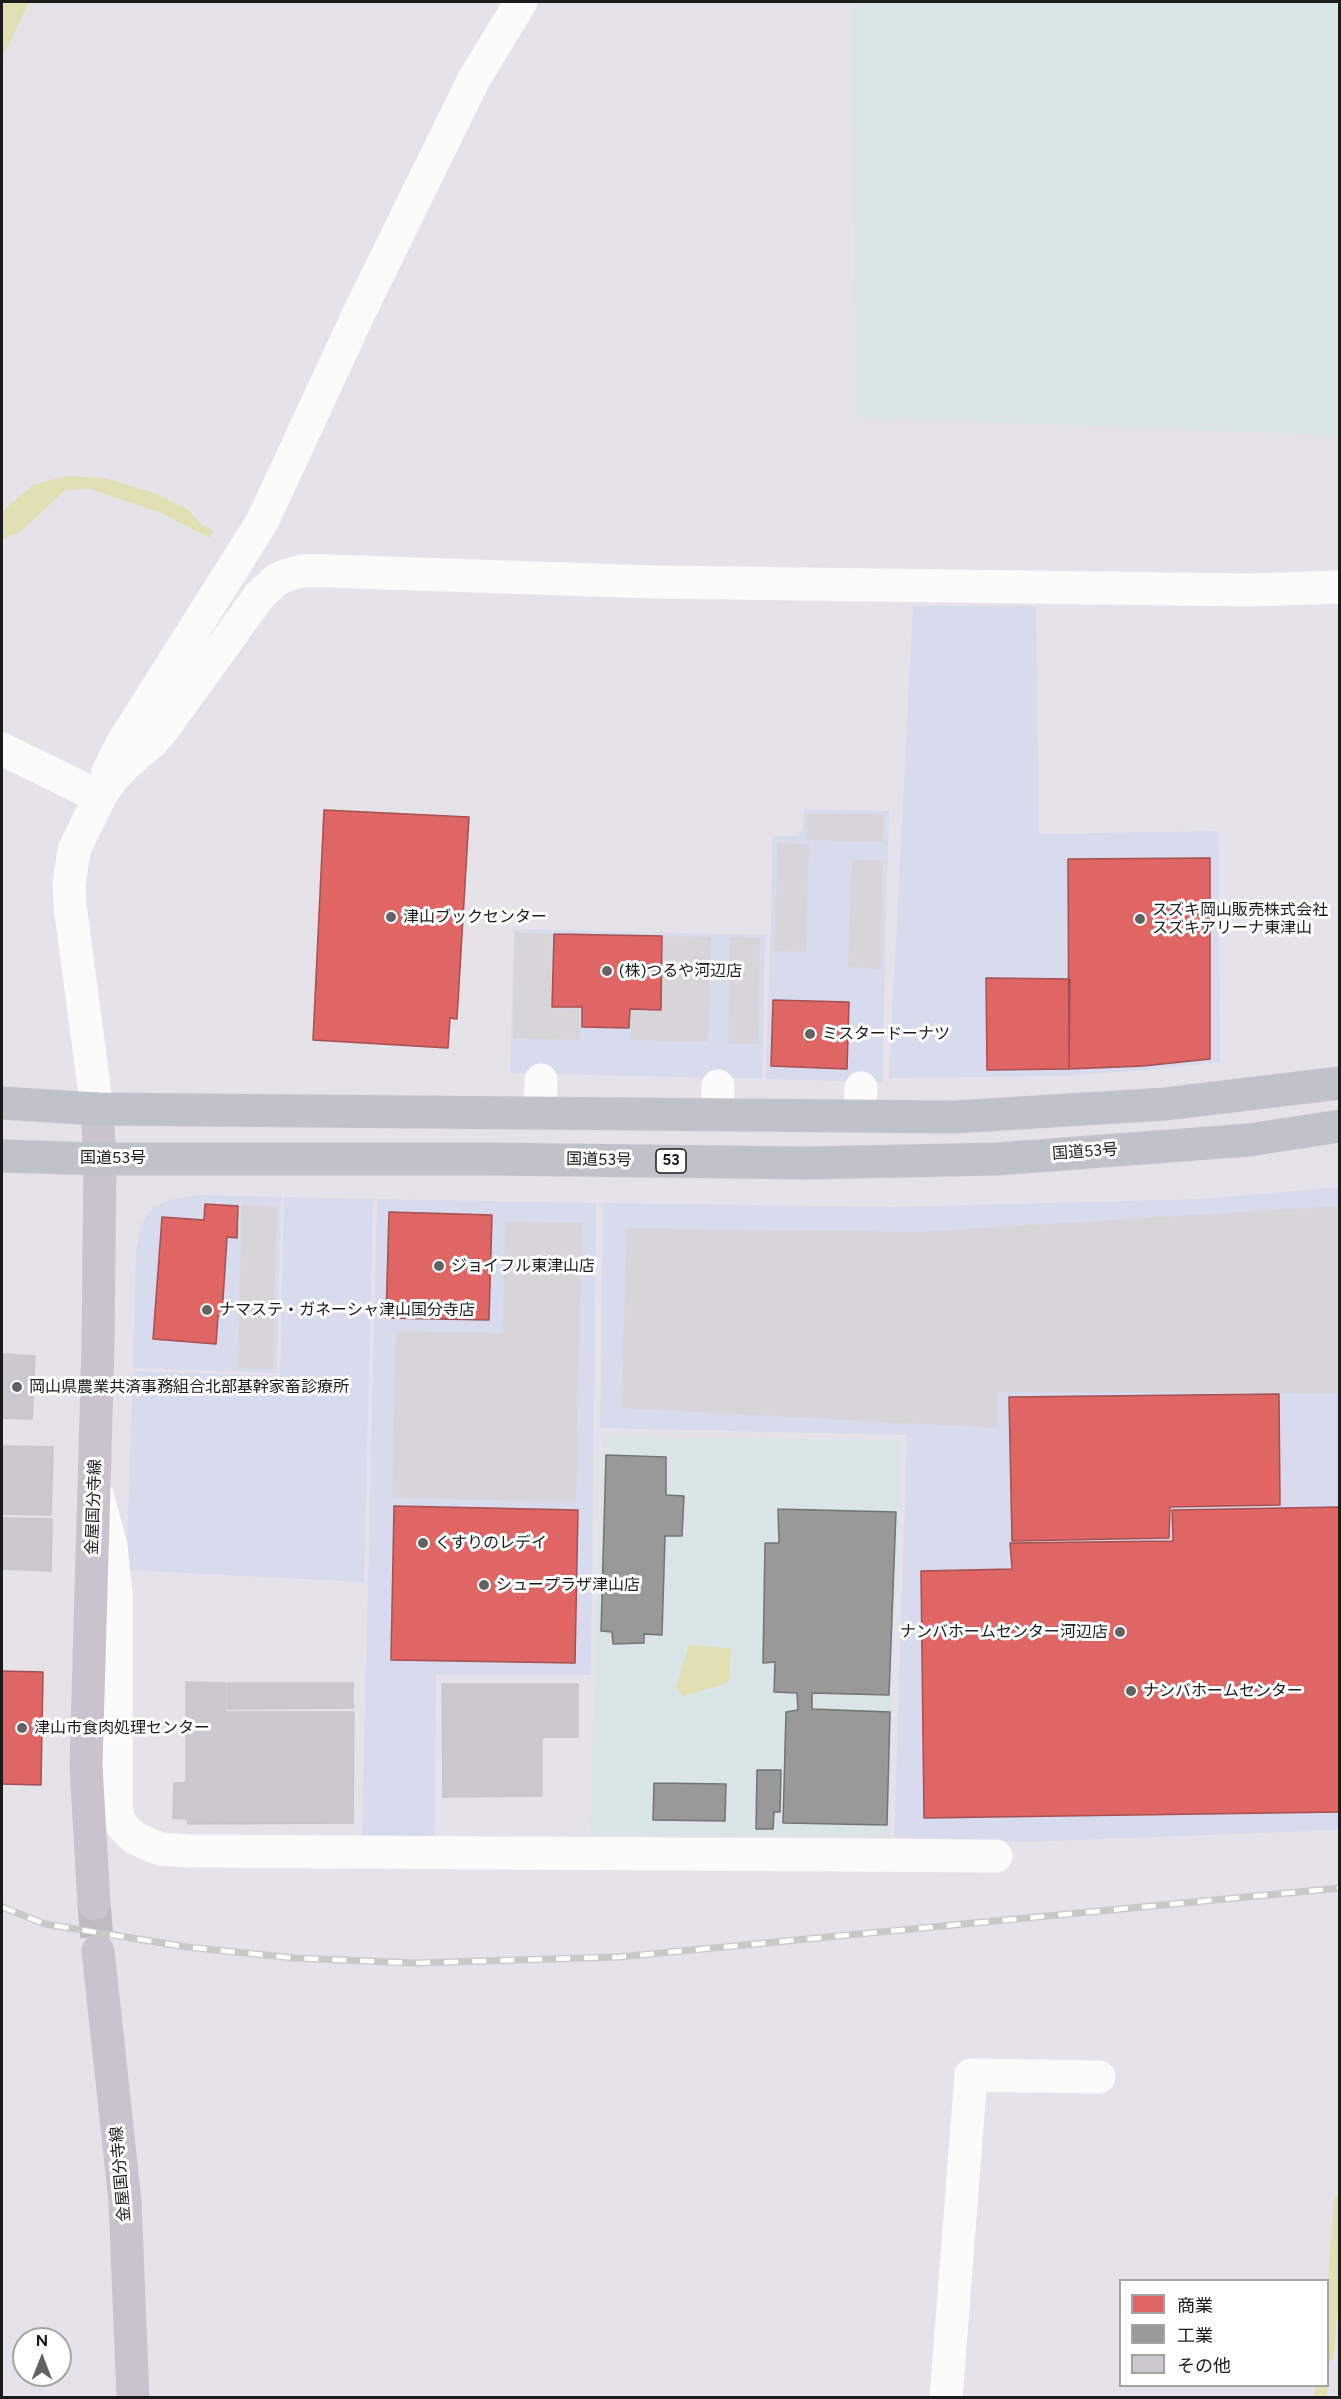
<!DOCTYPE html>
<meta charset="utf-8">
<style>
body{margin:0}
#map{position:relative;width:1341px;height:2399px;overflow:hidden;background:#e6e2ea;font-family:Figtree,"Noto Sans JP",sans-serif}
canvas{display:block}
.frame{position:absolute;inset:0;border:3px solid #1b1b1b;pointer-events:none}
.legend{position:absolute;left:1119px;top:2279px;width:210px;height:108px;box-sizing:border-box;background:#fff;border:2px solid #a4a4a4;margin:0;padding:8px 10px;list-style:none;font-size:18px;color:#1b1b1b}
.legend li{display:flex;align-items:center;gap:12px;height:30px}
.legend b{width:30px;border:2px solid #a4a4a4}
.north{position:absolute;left:12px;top:2327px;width:60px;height:60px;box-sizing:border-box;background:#fff;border:2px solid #a4a4a4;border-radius:50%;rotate:0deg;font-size:16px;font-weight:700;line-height:24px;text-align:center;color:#1b1b1b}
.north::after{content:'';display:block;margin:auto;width:21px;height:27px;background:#626163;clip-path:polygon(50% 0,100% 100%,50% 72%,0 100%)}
</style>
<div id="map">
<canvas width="1341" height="2399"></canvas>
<div class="frame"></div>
<ul class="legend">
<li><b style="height:16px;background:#e06666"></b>商業</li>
<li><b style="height:16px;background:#999"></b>工業</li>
<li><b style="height:16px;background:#cbc8cf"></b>その他</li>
</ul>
<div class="north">N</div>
</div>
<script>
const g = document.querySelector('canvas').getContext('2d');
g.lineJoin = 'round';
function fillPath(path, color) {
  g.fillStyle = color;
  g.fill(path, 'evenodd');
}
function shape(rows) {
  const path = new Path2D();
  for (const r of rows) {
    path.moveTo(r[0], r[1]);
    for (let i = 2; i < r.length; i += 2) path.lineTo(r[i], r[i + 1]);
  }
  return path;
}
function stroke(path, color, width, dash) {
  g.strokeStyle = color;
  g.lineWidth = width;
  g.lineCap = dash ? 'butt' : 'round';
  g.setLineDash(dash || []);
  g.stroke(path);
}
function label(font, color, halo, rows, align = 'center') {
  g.font = font + ' Figtree,"Noto Sans JP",sans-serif';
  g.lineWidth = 6;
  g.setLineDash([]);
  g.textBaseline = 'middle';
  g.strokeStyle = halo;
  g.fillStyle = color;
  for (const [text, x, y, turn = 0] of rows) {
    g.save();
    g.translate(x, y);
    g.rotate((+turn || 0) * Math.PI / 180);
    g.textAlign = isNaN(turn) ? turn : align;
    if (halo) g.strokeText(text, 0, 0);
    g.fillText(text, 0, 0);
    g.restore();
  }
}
fillPath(shape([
 [913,606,1036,606,1039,834,1218,831,1220,1062,1157,1069,1063,1076,889,1078],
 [804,809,889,811,882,1082,766,1079,773,836,797,836,803,829],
 [514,929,765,935,762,1079,510,1073],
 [1339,1187,1339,1830,1025,1842,894,1837,907,1435,600,1428,603,1203,893,1207,1203,1199],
 [198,1195,281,1197,277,1373,133,1368,136,1251,142,1224,149,1212,158,1205,170,1200],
 [284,1197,373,1199,364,1582,126,1570,133,1371,280,1376],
 [377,1199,596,1203,591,1675,436,1675,434,1837,362,1838]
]), '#d8daee');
fillPath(shape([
 [851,2,1339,2,1339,435,856,417],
 [602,1437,901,1440,889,1837,590,1836]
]), '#dae5e8');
fillPath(shape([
 [808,813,884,814,883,842,807,840],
 [778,843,809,844,806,952,774,951],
 [852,859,883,861,880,969,848,967],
 [515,932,552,934,551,1008,580,1009,580,1040,513,1038],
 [663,936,711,937,708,1042,631,1040,631,1011,662,1011],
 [730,937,760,938,758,1044,728,1044],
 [242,1205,277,1206,273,1369,237,1368],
 [1339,1206,1339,1393,997,1392,997,1428,621,1408,627,1228,917,1232],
 [505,1221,582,1223,576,1502,392,1498,396,1331,503,1333]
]), '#d7d5d8');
fillPath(shape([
 [2,2,29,2,2,59],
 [66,476,104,478,155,493,187,509,201,524,213,531,210,538,161,513,87,488,64,491,19,533,2,539,2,512,33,485],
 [689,1645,731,1648,729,1679,725,1684,683,1696,676,1688]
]), '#e2dfb2');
const shops = shape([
 [324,810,469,817,457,1019,450,1018,448,1048,313,1040,324,810],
 [1210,858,1210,1059,1143,1066,1069,1069,1068,859,1210,858],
 [554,934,662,936,661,1010,630,1009,629,1028,582,1027,582,1007,552,1007,554,934],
 [986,978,1070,979,1069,1069,987,1070,986,978],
 [773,1000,849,1002,847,1069,771,1066,773,1000],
 [205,1204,238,1206,237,1238,227,1237,222,1315,218,1316,216,1344,153,1339,162,1217,204,1220,205,1204],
 [389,1212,492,1215,489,1320,386,1318,389,1212],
 [1279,1394,1280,1505,1170,1507,1169,1538,1012,1541,1009,1397,1279,1394],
 [394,1506,578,1510,575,1663,391,1660,394,1506],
 [1340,1507,1340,1812,924,1818,921,1571,1012,1569,1010,1543,1173,1541,1172,1510,1340,1507],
 [2,1671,43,1672,41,1785,2,1784,2,1671]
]);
fillPath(shops, '#e06666');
stroke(shops, '#a55050', 1.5);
const industry = shape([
 [606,1455,666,1457,666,1495,684,1496,682,1536,665,1536,662,1635,644,1634,644,1643,613,1644,612,1632,601,1631,606,1455],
 [778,1509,896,1512,889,1695,812,1693,812,1709,890,1712,887,1825,783,1823,786,1712,798,1710,797,1693,774,1692,775,1662,763,1663,765,1543,779,1543,778,1509],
 [757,1770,781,1770,780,1812,774,1812,773,1829,756,1829,757,1770],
 [654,1783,726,1784,725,1821,653,1820,654,1783]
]);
fillPath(industry, '#999');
stroke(industry, '#737373', 1.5);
stroke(shape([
 [1328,2356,1340,2199],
 [1320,2398,1322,2386]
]), '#e2dfb2', 12);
const building = shape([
 [2,1354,35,1356,32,1419,2,1418,2,1354],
 [2,1446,53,1447,51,1515,2,1514,2,1446],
 [2,1518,52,1519,51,1571,2,1569,2,1518],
 [186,1682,225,1683,225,1712,354,1712,353,1823,188,1824,187,1819,173,1818,174,1783,186,1783,186,1682],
 [227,1683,353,1683,353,1708,227,1709,227,1683],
 [442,1684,578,1684,578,1737,542,1737,542,1796,443,1797,442,1684]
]);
fillPath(building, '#cbc8cf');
stroke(building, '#c7c4cd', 1.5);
stroke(shape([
 [94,1904,98,1951]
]), '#bdbac1', 33, [33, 16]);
stroke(shape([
 [2,749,100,797],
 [108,772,123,742,262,522,359,313,474,79,521,2],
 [97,1109,70,905,69,885,74,850,100,797,111,780,125,765,154,740,166,725,260,595,276,580,287,575,301,571,328,571,653,582,1249,590,1340,587],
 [540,1113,541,1080],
 [718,1115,718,1086],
 [859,1116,861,1088],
 [97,1495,111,1546,116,1593,116,1809,119,1821,126,1830,135,1838,148,1844,161,1849,188,1851,996,1856],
 [946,2398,971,2075,1099,2077]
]), '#fbfbfc', 33);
stroke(shape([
 [94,1904,86,1766,98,1346,100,1159,97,1109],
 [98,1951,125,2201,133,2398]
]), '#c8c3cf', 33);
stroke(shape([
 [2,1103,97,1109,955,1117,1165,1104,1340,1083],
 [2,1156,100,1159,488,1159,808,1163,997,1159,1249,1140,1340,1126]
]), '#bfc2ca', 33);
const rail = shape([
 [2,1907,45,1924,187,1947,294,1958,415,1963,619,1957,1340,1888]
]);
stroke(rail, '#c8c8c9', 7);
stroke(rail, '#fff', 4.5, [14]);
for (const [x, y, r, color] of [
 [391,917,6,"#626163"],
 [1140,919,6,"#626163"],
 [607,971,6,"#626163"],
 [810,1034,6,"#626163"],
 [439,1266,6,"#626163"],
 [207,1310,6,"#626163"],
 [17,1387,6,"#626163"],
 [423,1543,6,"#626163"],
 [484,1585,6,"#626163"],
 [1120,1632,6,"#626163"],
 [1131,1691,6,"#626163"],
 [22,1728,6,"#626163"]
]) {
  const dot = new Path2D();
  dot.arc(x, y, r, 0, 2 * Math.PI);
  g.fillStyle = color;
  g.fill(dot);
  stroke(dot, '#fff', 2);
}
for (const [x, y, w] of [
 [671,1161,30]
]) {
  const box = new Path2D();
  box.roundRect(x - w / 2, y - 12, w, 24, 4.5);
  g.fillStyle = '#fff';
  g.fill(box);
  stroke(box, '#1b1b1b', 1.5);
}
label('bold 15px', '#1b1b1b', null, [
 ["53",671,1161]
]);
label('16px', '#1b1b1b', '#fff', [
 ["スズキ岡山販売株式会社",1152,910],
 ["スズキアリーナ東津山",1152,928],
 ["津山ブックセンター",403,917],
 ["(株)つるや河辺店",619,971],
 ["ミスタードーナツ",822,1034],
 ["ジョイフル東津山店",451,1266],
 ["ナマステ・ガネーシャ津山国分寺店",219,1310],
 ["岡山県農業共済事務組合北部基幹家畜診療所",29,1387],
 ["くすりのレデイ",435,1543],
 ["シュープラザ津山店",496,1585],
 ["ナンバホームセンター河辺店",1108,1632,"right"],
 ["ナンバホームセンター",1143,1691],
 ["津山市食肉処理センター",34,1728]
], 'left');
label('16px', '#1b1b1b', '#fff', [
 ["国道53号",1085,1152,-4],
 ["国道53号",113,1158],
 ["国道53号",599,1160,1],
 ["金屋国分寺線",94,1507,-88],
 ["金屋国分寺線",121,2174,-95]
]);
</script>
